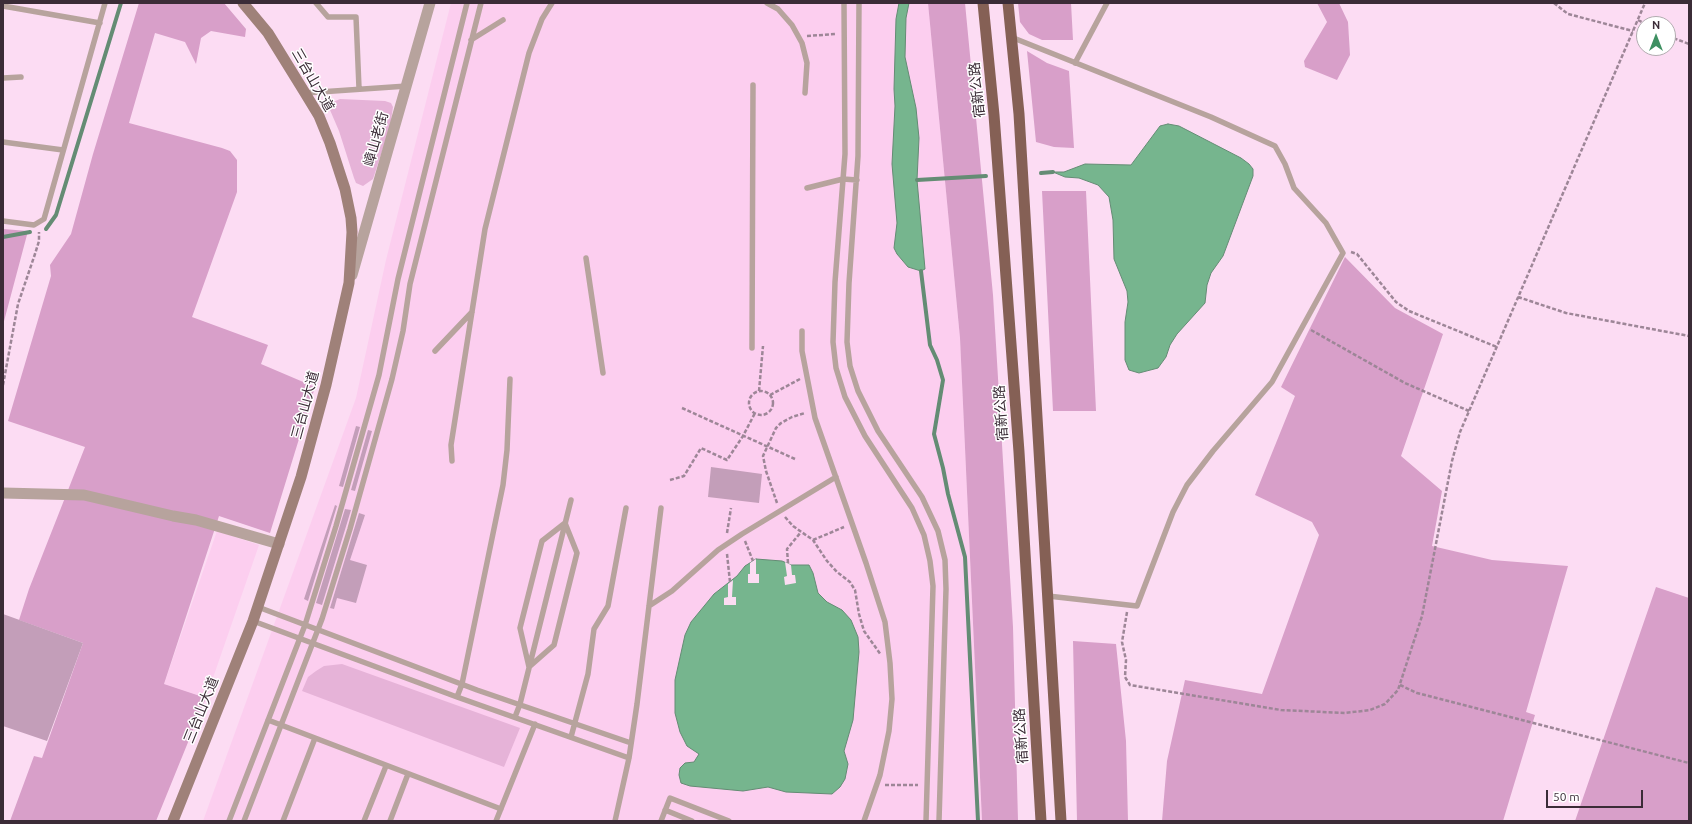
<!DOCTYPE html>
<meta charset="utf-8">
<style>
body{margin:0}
#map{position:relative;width:1692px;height:824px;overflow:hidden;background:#fcdcf3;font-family:Ubuntu,sans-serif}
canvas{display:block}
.frame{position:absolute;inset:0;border:4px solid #3b2c37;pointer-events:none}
.north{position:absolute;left:1636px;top:16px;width:40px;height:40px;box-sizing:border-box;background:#fff;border:1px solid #b1abaf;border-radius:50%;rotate:0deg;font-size:11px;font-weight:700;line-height:16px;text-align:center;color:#3b2c37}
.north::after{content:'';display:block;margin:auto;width:14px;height:18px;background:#3e9062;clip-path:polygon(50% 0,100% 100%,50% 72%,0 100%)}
.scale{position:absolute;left:1546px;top:790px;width:97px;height:18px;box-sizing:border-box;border:2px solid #3b2c37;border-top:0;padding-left:5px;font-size:12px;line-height:14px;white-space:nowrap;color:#3b2c37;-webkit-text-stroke:3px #fff;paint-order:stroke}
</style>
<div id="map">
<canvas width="1692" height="824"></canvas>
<div class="frame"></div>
<div class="north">N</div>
<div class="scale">50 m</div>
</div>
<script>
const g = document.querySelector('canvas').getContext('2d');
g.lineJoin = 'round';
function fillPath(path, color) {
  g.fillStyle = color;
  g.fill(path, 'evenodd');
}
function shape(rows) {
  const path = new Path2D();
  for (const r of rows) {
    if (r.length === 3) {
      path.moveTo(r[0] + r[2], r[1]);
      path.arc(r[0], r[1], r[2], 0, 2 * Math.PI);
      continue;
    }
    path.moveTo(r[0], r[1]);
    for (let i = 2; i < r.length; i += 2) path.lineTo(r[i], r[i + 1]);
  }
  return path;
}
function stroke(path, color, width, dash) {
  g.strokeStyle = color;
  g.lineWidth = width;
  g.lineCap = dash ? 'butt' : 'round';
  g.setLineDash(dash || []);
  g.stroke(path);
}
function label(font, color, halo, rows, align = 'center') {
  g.font = font + ' Ubuntu,"Noto Sans SC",sans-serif';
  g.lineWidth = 3;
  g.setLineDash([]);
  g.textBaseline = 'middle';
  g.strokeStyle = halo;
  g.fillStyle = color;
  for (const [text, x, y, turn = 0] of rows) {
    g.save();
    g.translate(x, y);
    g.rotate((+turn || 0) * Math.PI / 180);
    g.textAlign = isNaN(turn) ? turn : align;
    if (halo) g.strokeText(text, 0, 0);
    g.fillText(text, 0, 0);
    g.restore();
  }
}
fillPath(shape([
 [451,3,928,3,960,338,982,821,203,821,356,398,386,260],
 [217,531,259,545,206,698,164,684]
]), '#fcceef');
fillPath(shape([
 [340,99,385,101,391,103,393,107,390,127,373,179,363,186,356,183,354,178,339,131,330,110,333,102],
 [342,664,520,728,504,767,302,691,308,677,316,671,324,666]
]), '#e6b3d8');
fillPath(shape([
 [139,3,224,3,246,29,245,37,211,31,201,38,196,64,185,42,155,33,129,123,222,148,230,151,237,160,237,192,192,317,268,345,261,364,315,387,270,533,219,516,164,684,206,698,156,821,10,821,34,756,42,758,83,643,19,620,29,589,85,447,8,421,51,276,50,265,71,234,93,154],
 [928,3,965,3,993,295,1013,627,1018,821,982,821,960,338],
 [1018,3,1071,3,1073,40,1042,40,1029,34,1020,22],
 [1317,3,1339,3,1348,22,1350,55,1337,80,1305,67,1304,61,1327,22],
 [1027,51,1047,63,1069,71,1074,148,1054,147,1036,142],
 [1042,191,1086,191,1096,411,1053,411],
 [3,229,28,231,3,325],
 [1345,257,1395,308,1443,334,1401,456,1442,491,1432,546,1492,560,1568,566,1526,712,1535,715,1503,821,1162,821,1167,761,1185,680,1262,694,1319,535,1312,522,1255,495,1295,396,1281,387],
 [1656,587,1689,598,1689,821,1575,821],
 [1073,641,1116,644,1126,741,1128,821,1077,821]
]), '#d89fc9');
const water = shape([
 [899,3,909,3,906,18,905,57,916,108,919,138,917,180,925,269,921,271,908,267,897,254,894,248,897,223,892,164,895,106,894,89,896,19,899,3],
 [1168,124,1179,126,1241,158,1249,164,1253,169,1253,176,1223,256,1211,273,1207,285,1205,303,1177,334,1170,345,1166,357,1158,368,1139,373,1129,370,1125,360,1125,322,1128,302,1127,291,1114,259,1113,220,1109,197,1098,185,1079,178,1065,177,1053,172,1064,172,1085,164,1131,165,1160,126,1168,124],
 [756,559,782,561,791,565,809,565,813,573,818,593,827,602,842,610,851,620,858,637,859,652,853,720,844,751,848,764,845,779,840,787,832,794,786,792,768,787,743,791,690,786,681,783,679,775,680,768,685,763,694,762,699,754,687,746,680,732,675,713,675,680,685,635,691,622,714,594,737,576,745,566,756,559]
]);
fillPath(water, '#76b58e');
stroke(water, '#648c74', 1);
fillPath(shape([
 [756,559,756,574,759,574,759,583,748,583,748,574,750,574,750,563],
 [785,562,791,565,792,575,795,575,796,583,785,585,784,577,787,576],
 [733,580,732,597,736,597,736,605,724,605,724,598,728,597,728,584]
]), '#fcdcf3');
stroke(shape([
 [1041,173,1053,172],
 [917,180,986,176],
 [46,229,56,215,121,3],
 [3,237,30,232],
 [921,271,930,345,937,360,943,380,934,434,943,468,948,494,965,557,978,821]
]), '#648c74', 4);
fillPath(shape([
 [356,426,360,427,343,487,339,486],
 [368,430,372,431,355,491,351,490],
 [711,467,762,474,759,503,708,497],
 [335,505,337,506,308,601,304,599],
 [345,509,351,510,322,605,316,603],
 [359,513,365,515,350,560,367,565,356,603,337,598,334,609,330,608],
 [3,614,83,643,47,741,3,726]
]), '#c39eb9');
stroke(shape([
 [1554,3,1568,14,1633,31],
 [1638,20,1646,24],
 [807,36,836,34],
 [1668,36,1689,44],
 [1351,252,1357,254,1396,302,1409,311,1497,347],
 [1518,297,1566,313,1689,336],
 [1311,330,1405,383,1469,411],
 [3,385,18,304,35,254,39,241,39,232],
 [761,403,12],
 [759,391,763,346],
 [770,395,800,379],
 [682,408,795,459],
 [670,480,684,476,701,448,727,460,743,436,755,413],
 [777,503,766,471,763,456,776,428,781,423,792,417,805,413],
 [785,517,793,526,813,540,827,561,837,572,850,582,855,590,859,614,864,631,881,655],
 [727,533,731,508],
 [813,540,844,527],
 [745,541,753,561],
 [727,554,730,582],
 [788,563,787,549,801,532],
 [1127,612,1122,642,1126,660,1125,677,1130,685,1281,710,1345,713,1370,710,1385,704,1398,690,1422,616,1452,461,1460,432,1645,3],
 [1400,685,1417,693,1689,763],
 [885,785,918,785]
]), '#9d8697', 2.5, [4, 2]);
stroke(shape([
 [316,3,328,17,356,17,359,88],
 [767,3,778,9,792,25,802,43,807,63,805,93],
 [844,3,845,154,835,282,833,342,836,368,845,397,865,436,912,508,924,535,930,561,933,586,926,821],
 [859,3,858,156,849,283,847,342,850,366,858,391,878,431,922,497,938,531,945,560,946,589,939,821],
 [3,6,100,23],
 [1011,37,1211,117,1275,146,1285,164,1294,188,1326,223,1343,253,1272,382,1213,451,1187,485,1173,512,1137,606,1048,596],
 [471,40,503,20],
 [1075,63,1107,3],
 [3,78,21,77],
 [305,93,407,86],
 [3,142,63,150],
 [807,188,843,179,857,180],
 [3,221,34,225,44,219,105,3],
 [586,258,603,373],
 [802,331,802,351,815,418,866,563,885,622,890,663,892,699,889,731,880,775,864,821],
 [752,348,753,85],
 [435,351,472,312],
 [452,461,451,445,485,229,529,53,542,19,552,3],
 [565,523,577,553,554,645,529,667,520,628,542,541,565,523],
 [649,606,672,591,718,550,742,534,836,477],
 [258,607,477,690,631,743],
 [253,621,457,697,629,758],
 [457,697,462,684,503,485,507,450,510,379],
 [515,717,520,704,571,500],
 [268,720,501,809],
 [571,737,588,674,594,629,608,606,626,508],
 [665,810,692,821],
 [229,821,305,625,336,526,379,375,398,279,467,3],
 [244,821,322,619,350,529,392,379,403,331,410,284,481,3],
 [283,821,315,738],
 [364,821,386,766],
 [390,821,408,774],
 [496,821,535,724],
 [615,821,629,758,637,704,661,508],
 [661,821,670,798,729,821]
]), '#b7a39d', 5.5);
stroke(shape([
 [3,493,84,495,173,516,196,520,279,544]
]), '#b7a39d', 11);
stroke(shape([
 [352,275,430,3]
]), '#b7a39d', 11);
stroke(shape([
 [173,821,253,621,301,477,326,385,349,283,352,232,351,218,345,189,330,143,319,116,305,93,268,33,243,3]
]), '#9f8179', 11);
stroke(shape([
 [983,3,994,115,1019,452,1041,821],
 [1008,3,1019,114,1061,821]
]), '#856055', 11);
label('14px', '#3b2c37', '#fff', [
 ["三台山大道",313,80,60],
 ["宿新公路",977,90,-96],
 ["嶂山老街",376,139,-74],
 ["三台山大道",305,405,-75],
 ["宿新公路",1001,413,-94],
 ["三台山大道",201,710,-68],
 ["宿新公路",1021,736,-94]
]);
</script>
